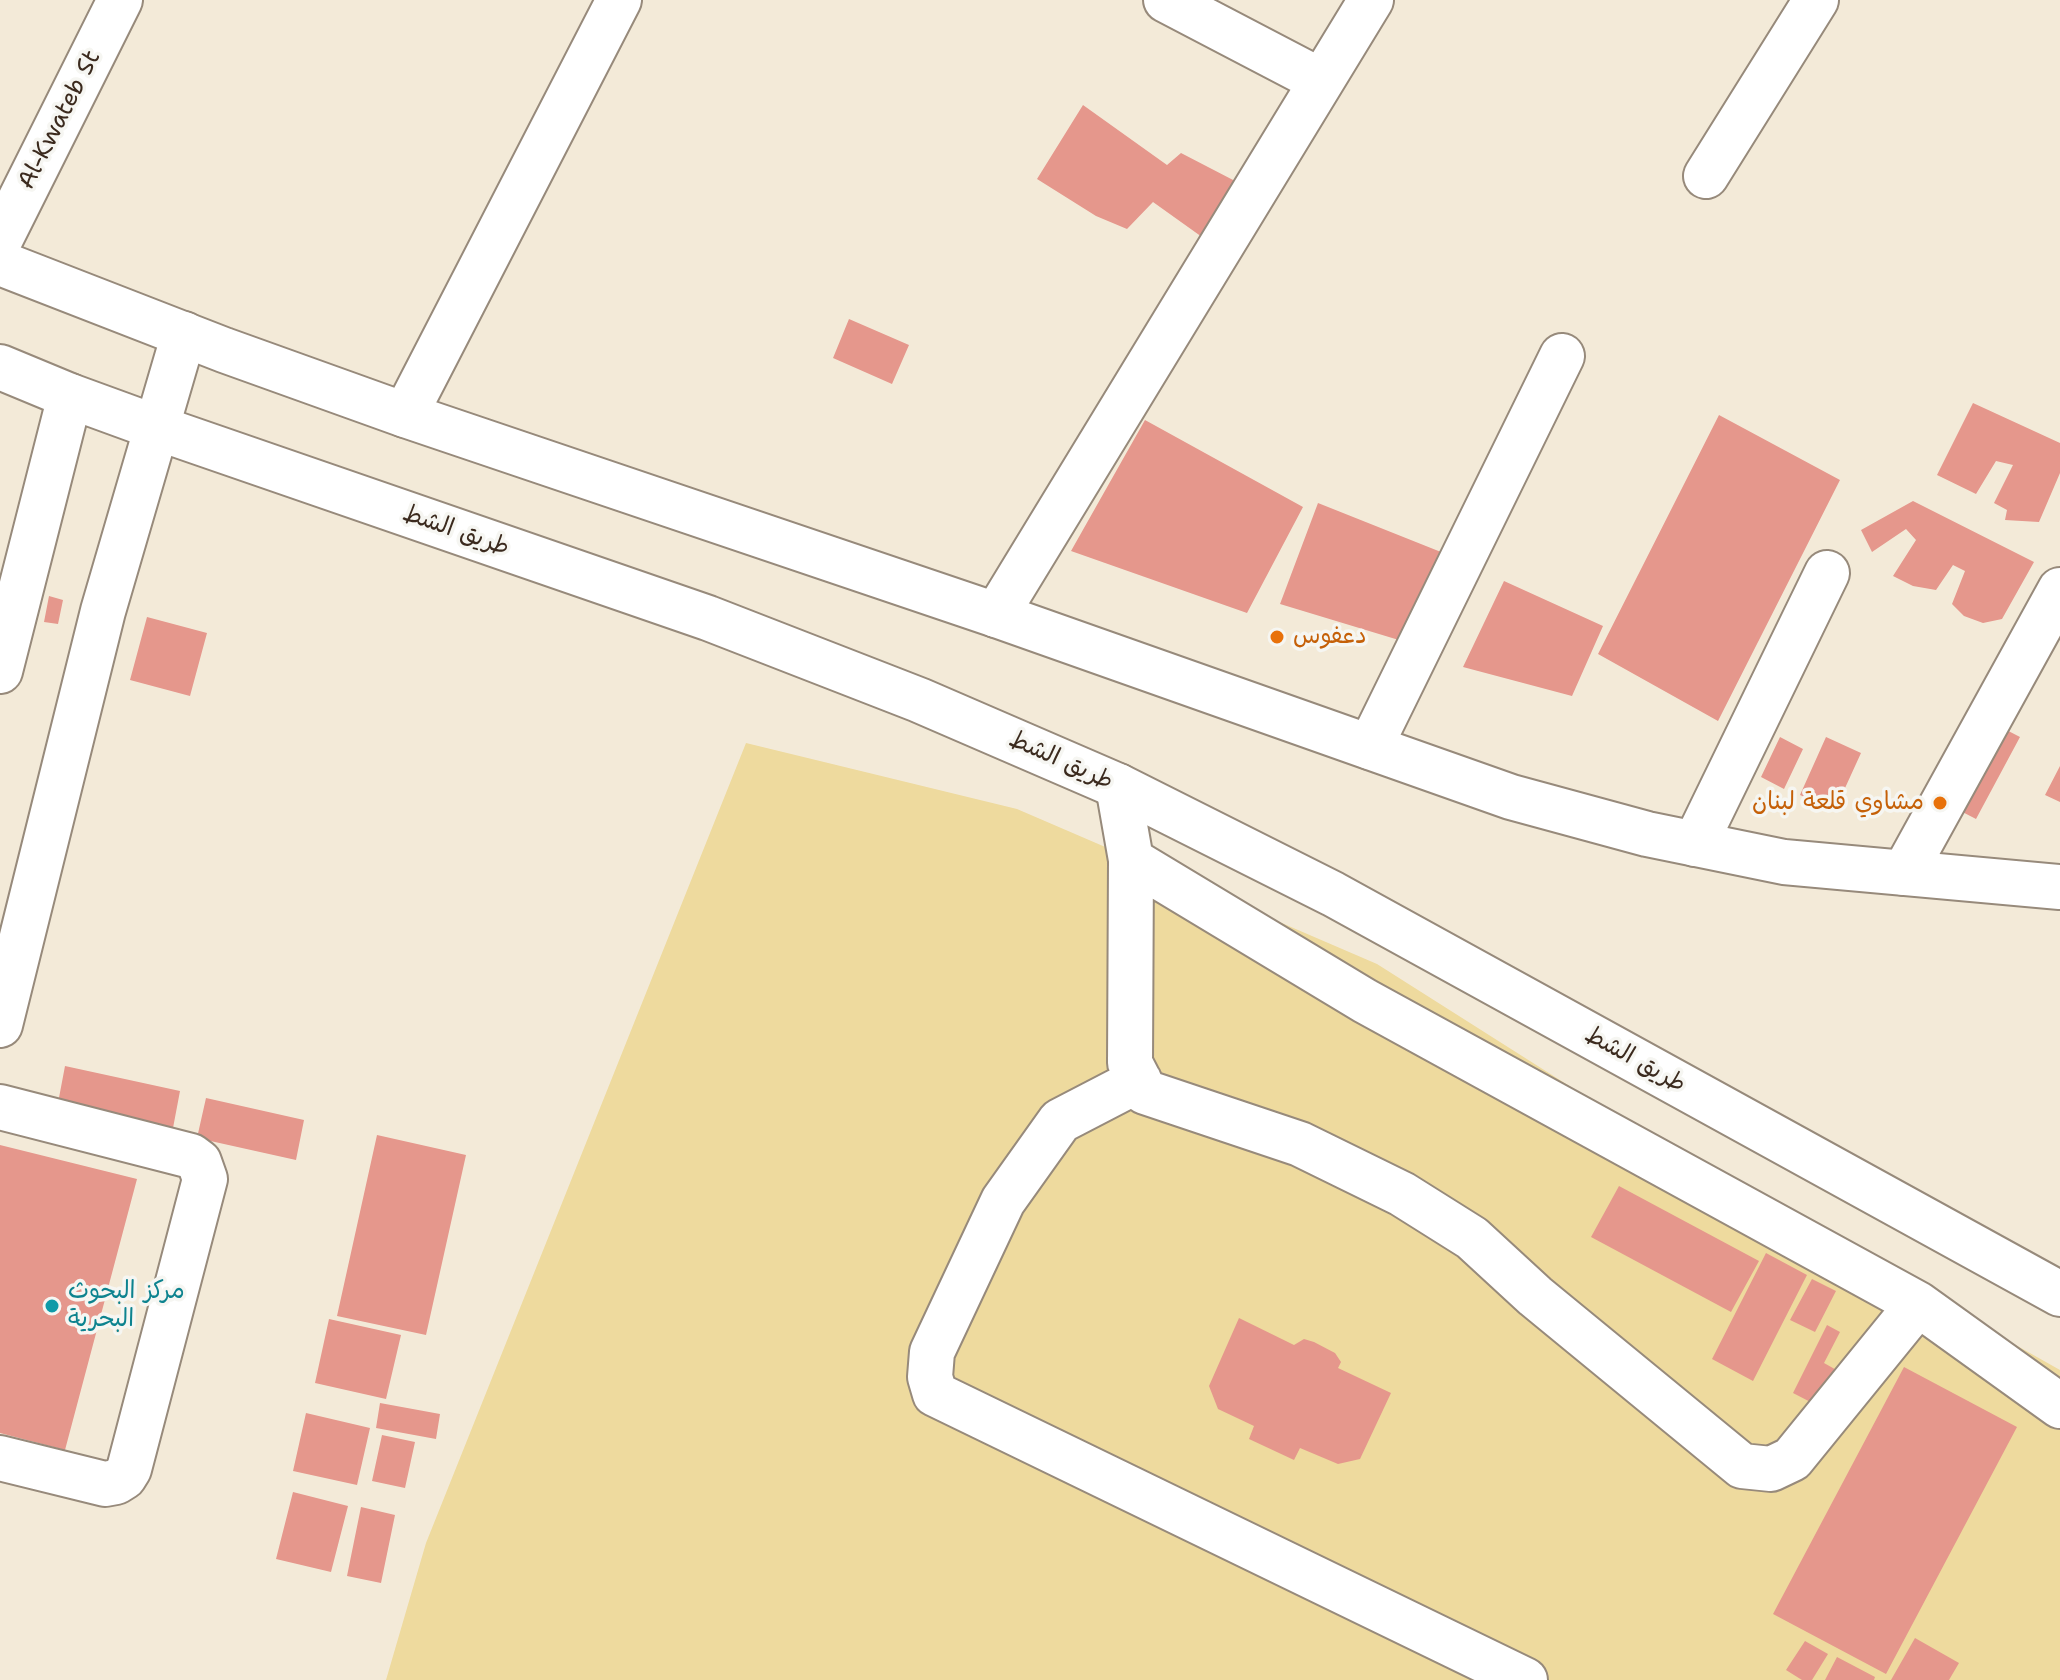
<!DOCTYPE html>
<meta charset="utf-8">
<style>
body{margin:0}
canvas{display:block;background:#f3ead8}
</style>
<canvas width="2060" height="1680"></canvas>
<script>
const g = document.querySelector('canvas').getContext('2d');
g.lineJoin = 'round';
function fillPath(path, color) {
  g.fillStyle = color;
  g.fill(path, 'evenodd');
}
function shape(rows) {
  const path = new Path2D();
  for (const r of rows) {
    path.moveTo(r[0], r[1]);
    for (let i = 2; i < r.length; i += 2) path.lineTo(r[i], r[i + 1]);
  }
  return path;
}
function stroke(path, color, width, dash) {
  g.strokeStyle = color;
  g.lineWidth = width;
  g.lineCap = dash ? 'butt' : 'round';
  g.setLineDash(dash || []);
  g.stroke(path);
}
function label(font, color, halo, rows, align = 'center') {
  g.font = font + ' "Shantell Sans","Playpen Sans Arabic",sans-serif';
  g.lineWidth = 7;
  g.setLineDash([]);
  g.textBaseline = 'middle';
  g.strokeStyle = halo;
  g.fillStyle = color;
  for (const [text, x, y, turn = 0] of rows) {
    g.save();
    g.translate(x, y);
    g.rotate((+turn || 0) * Math.PI / 180);
    g.textAlign = isNaN(turn) ? turn : align;
    if (halo) g.strokeText(text, 0, 0);
    g.fillText(text, 0, 0);
    g.restore();
  }
}
fillPath(shape([
 [746,743,1017,809,1377,964,1675,1153,2060,1370,2060,1680,386,1680,426,1543]
]), '#eeda9e');
fillPath(shape([
 [1083,105,1167,165,1181,153,1235,181,1202,237,1153,202,1127,229,1096,216,1037,179],
 [849,319,909,345,892,384,833,358],
 [1973,403,2060,443,2060,473,2039,522,2005,520,2007,510,1994,503,2013,465,1996,461,1976,494,1937,475],
 [1719,415,1840,480,1718,721,1598,654],
 [1145,420,1303,507,1247,613,1071,551],
 [1913,501,2034,562,2002,619,1983,623,1964,616,1952,604,1965,571,1953,565,1936,590,1913,586,1893,576,1916,540,1906,529,1872,552,1861,530],
 [1318,503,1451,556,1412,644,1280,604],
 [1504,581,1603,626,1572,696,1463,667],
 [49,596,63,600,58,624,44,622],
 [147,617,207,633,190,696,130,680],
 [1991,722,2020,737,1976,819,1947,804],
 [1780,737,1803,749,1784,789,1761,777],
 [1826,737,1861,753,1835,810,1800,795],
 [2060,766,2060,802,2045,795],
 [65,1066,180,1091,173,1128,58,1103],
 [206,1098,304,1120,296,1160,197,1138],
 [377,1135,466,1155,426,1335,337,1316],
 [0,1145,137,1179,65,1450,0,1433],
 [1619,1186,1759,1261,1731,1312,1591,1237],
 [1766,1253,1807,1275,1753,1381,1712,1359],
 [1812,1279,1836,1291,1815,1332,1790,1320],
 [1239,1318,1294,1345,1304,1339,1314,1342,1335,1353,1341,1362,1338,1368,1391,1393,1360,1459,1338,1464,1300,1448,1294,1460,1249,1439,1254,1426,1218,1409,1209,1386],
 [329,1319,401,1335,386,1399,315,1383],
 [1827,1325,1840,1332,1824,1363,1840,1372,1822,1408,1793,1393],
 [1904,1367,2017,1427,1886,1674,1773,1614],
 [380,1403,440,1414,436,1439,376,1428],
 [306,1413,370,1428,357,1485,293,1471],
 [382,1435,415,1442,405,1488,372,1481],
 [293,1492,348,1506,331,1572,276,1559],
 [361,1507,395,1515,381,1583,347,1576],
 [1915,1638,1959,1663,1949,1680,1891,1680],
 [1805,1641,1828,1654,1812,1680,1802,1680,1786,1670],
 [1837,1657,1875,1677,1874,1680,1825,1680]
]), '#e5978c');
const minor = shape([
 [1166,0,1321,81],
 [1706,176,1816,0],
 [0,240,120,0],
 [405,415,619,0],
 [996,615,1371,0],
 [0,671,70,396],
 [1370,747,1562,356],
 [1118,786,1131,860,1365,1001,1918,1304,2060,1406],
 [1695,844,1827,573],
 [1131,860,1130,1063,1145,1092,1300,1144,1402,1194,1472,1238,1535,1296,1742,1466,1771,1469,1792,1459,1918,1304],
 [1904,873,2060,590],
 [0,1025,103,611,184,334],
 [1139,1080,1060,1121,1003,1201,932,1352,930,1377,935,1394,1525,1680],
 [0,1107,191,1156,199,1162,205,1179,129,1469,124,1477,116,1482,105,1484,0,1458]
]);
const highway = shape([
 [0,263,224,350,405,415,996,615,1511,797,1647,834,1784,862,2060,887],
 [0,367,70,396,155,427,708,618,919,700,1118,786,1333,894,2060,1294]
]);
stroke(minor, '#978a7b', 48);
stroke(highway, '#978a7b', 48);
stroke(minor, '#fff', 44);
stroke(highway, '#fff', 44);
for (const [x, y, r, color] of [
 [1277,637,8,"#e8710a"],
 [1940,803,8,"#e8710a"],
 [52,1306,8,"#0f9aa8"]
]) {
  const dot = new Path2D();
  dot.arc(x, y, r, 0, 2 * Math.PI);
  g.fillStyle = color;
  g.fill(dot);
  stroke(dot, '#f6f6f2', 3);
}
label('24px', '#3b2a1e', '#f6f6f2', [
 ["Al-Kwateb St",60,120,-63],
 ["طريق الشط",456,531,19],
 ["طريق الشط",1061,761,24],
 ["طريق الشط",1635,1060,29]
]);
label('24px', '#c56008', '#f6f6f2', [
 ["دعفوس",1293,637],
 ["مشاوي قلعة لبنان",1924,803,"right"]
], 'left');
label('24px', '#0d838f', '#f6f6f2', [
 ["مركز البحوث",68,1292],
 ["البحرية",68,1320]
], 'left');
</script>
